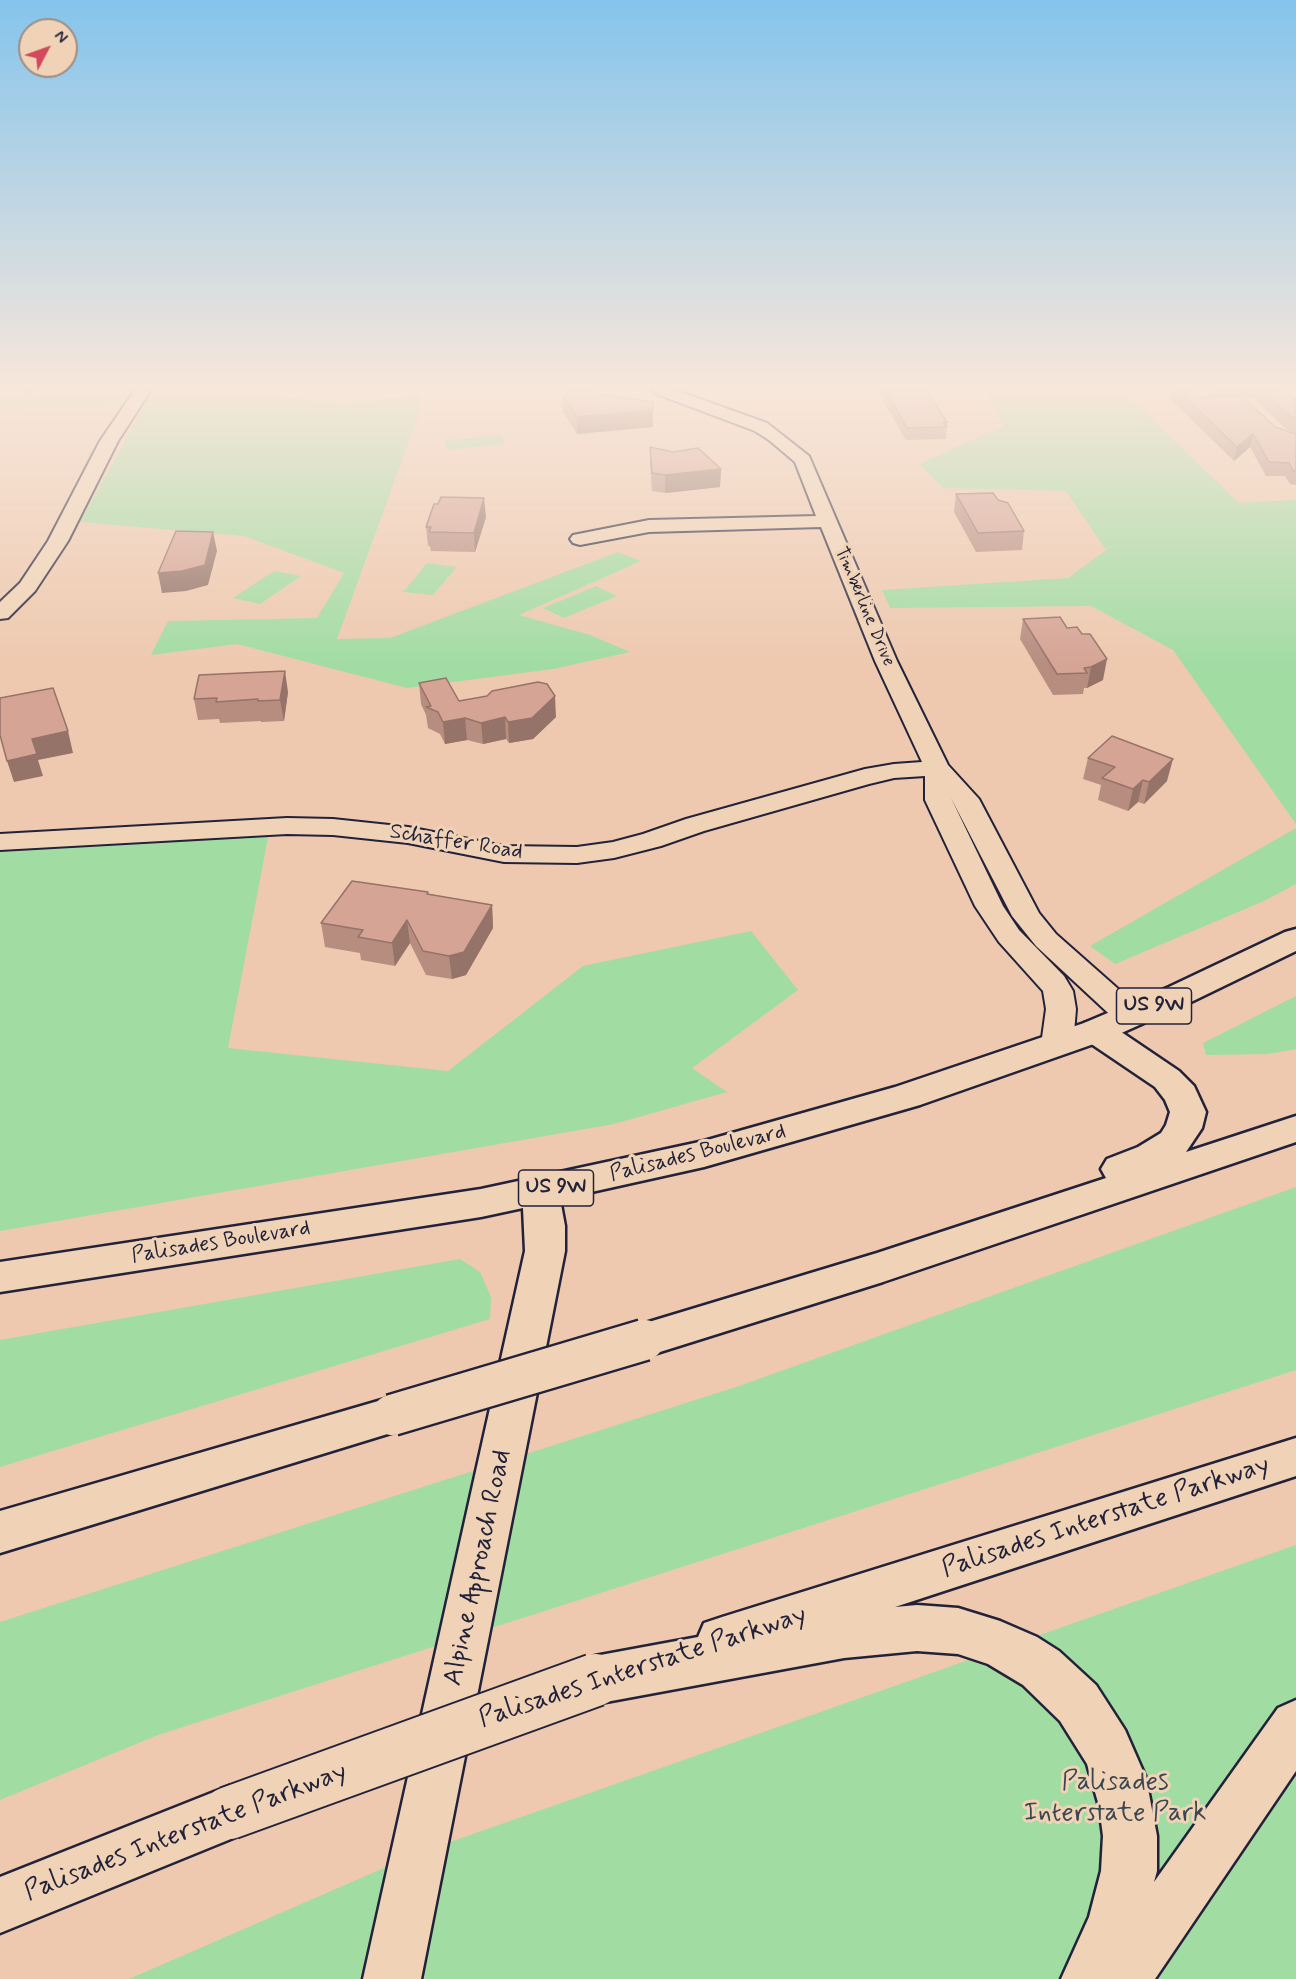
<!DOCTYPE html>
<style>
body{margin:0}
#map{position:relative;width:1296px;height:1979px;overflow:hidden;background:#eec9af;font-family:Mynerve,sans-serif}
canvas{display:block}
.north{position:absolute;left:18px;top:18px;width:60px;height:60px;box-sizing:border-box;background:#f0d3b6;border:2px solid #9e8c85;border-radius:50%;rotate:49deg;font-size:16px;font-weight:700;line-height:24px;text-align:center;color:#22223b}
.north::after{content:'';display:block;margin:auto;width:21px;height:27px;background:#d1495b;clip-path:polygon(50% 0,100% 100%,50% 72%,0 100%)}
</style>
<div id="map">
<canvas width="1296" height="1979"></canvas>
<div class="north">N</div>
</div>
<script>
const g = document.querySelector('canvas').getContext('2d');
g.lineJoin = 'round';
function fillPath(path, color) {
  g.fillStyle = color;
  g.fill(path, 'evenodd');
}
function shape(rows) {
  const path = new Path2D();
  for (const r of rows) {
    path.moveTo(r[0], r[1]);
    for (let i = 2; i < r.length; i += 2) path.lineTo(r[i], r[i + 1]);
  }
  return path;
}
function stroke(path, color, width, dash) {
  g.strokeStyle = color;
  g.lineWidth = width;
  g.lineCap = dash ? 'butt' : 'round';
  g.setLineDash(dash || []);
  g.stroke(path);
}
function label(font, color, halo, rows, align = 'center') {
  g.font = font + ' Mynerve,sans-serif';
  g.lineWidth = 6;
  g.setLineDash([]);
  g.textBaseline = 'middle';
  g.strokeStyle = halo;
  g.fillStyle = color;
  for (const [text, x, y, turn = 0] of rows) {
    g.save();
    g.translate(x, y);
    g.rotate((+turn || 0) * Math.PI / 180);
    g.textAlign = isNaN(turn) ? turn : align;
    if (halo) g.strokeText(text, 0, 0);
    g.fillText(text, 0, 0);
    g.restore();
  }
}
fillPath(shape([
 [153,390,226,390,343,404,418,395,422,405,337,639,390,638,618,552,641,561,519,615,590,635,630,652,553,669,407,688,237,644,151,655,168,621,317,618,344,573,244,536,80,522,146,403,0,409,0,397],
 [984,390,1140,390,1143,392,1125,393,1239,503,1296,500,1296,824,1173,650,1091,606,890,608,882,590,1068,578,1106,550,1066,491,943,488,919,464,1004,426],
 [500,435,505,444,448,450,443,440],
 [427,563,457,567,433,595,403,592],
 [274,571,301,576,260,604,233,598],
 [596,586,617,596,564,618,543,608],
 [1296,828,1296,884,1264,901,1115,964,1090,946],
 [269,832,228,1048,448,1071,583,966,751,931,798,990,692,1068,727,1092,614,1124,0,1231,0,848],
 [1296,996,1296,1049,1268,1054,1206,1055,1203,1043],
 [1296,1187,1296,1370,158,1735,0,1800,0,1622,739,1386],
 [460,1259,480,1272,491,1297,490,1319,0,1467,0,1340],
 [1296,1545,1296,1979,129,1979,416,1854]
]), '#a1dca3');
const minor = shape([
 [135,390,151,390,118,441,68,541,35,591,8,618,0,619,0,602,20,583,48,541,100,441,135,390],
 [652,390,675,390,767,423,809,456,897,661,948,765,979,799,1039,913,1056,934,1142,1010,1146,1017,1142,1024,1131,1027,1120,1024,1036,946,1012,916,951,798,1003,906,1019,930,1064,976,1073,991,1076,1009,1073,1045,1068,1052,1057,1055,1046,1052,1041,1045,1046,1009,1043,991,999,942,975,906,925,800,925,776,894,778,869,784,704,831,661,846,614,858,577,863,504,862,408,843,333,835,287,834,0,850,0,834,287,818,333,819,408,827,504,846,577,847,613,842,643,834,686,819,865,769,894,764,922,762,875,661,821,527,649,532,580,545,573,543,570,539,573,535,649,520,816,516,795,462,769,440,755,431,654,393,652,390]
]);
const major = shape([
 [1296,929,1296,951,1193,1001,1108,1039,920,1105,704,1167,560,1199,565,1226,565,1251,421,1979,363,1979,525,1251,523,1208,481,1217,0,1292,0,1262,481,1189,704,1141,895,1087,1084,1023,1169,987,1285,932,1296,929]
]);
const highway = shape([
 [1096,1020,1108,1023,1179,1071,1194,1086,1206,1112,1202,1128,1186,1152,1296,1116,1296,1142,883,1282,644,1357,629,1352,623,1340,629,1328,877,1253,1106,1178,1101,1169,1107,1159,1138,1147,1161,1133,1166,1125,1170,1112,1165,1100,1155,1087,1084,1039,1079,1031,1084,1023,1096,1020],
 [392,1397,407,1402,414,1415,407,1428,0,1553,0,1511,392,1397],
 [1296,1438,1296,1476,895,1607,917,1605,958,1608,1000,1621,1037,1637,1059,1651,1096,1685,1125,1730,1146,1778,1157,1836,1157,1871,1154,1882,1278,1708,1296,1700,1296,1771,1155,1979,1061,1979,1089,1917,1101,1871,1103,1836,1099,1806,1087,1764,1060,1721,1023,1685,988,1664,958,1654,917,1651,844,1658,595,1704,577,1697,570,1680,577,1663,595,1656,698,1637,704,1623,722,1617,1296,1438],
 [229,1786,248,1794,256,1813,248,1832,0,1933,0,1877,229,1786]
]);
stroke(minor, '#22223b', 4);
stroke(major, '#22223b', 5);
stroke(highway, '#22223b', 5);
fillPath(minor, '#f0d3b6');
fillPath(major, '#f0d3b6');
fillPath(highway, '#f0d3b6');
const highwayBridgeFar1 = shape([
 [392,1415,644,1340]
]);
const highwayBridge = shape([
 [229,1813,595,1680]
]);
stroke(highwayBridgeFar1, '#22223b', 45, []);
stroke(highwayBridge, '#22223b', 56, []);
stroke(highwayBridgeFar1, '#f0d3b6', 40);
stroke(highwayBridge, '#f0d3b6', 52);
fillPath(shape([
 [18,390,35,390,29,397],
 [877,390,926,390,947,422,946,439,906,440],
 [1171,390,1193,390,1202,397,1229,397,1208,397,1210,390,1283,390,1296,400,1296,434,1286,429,1253,398,1244,398,1275,427,1296,434,1296,485,1290,484,1285,476,1266,476,1250,447,1234,461,1169,398],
 [598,394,653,427,577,434,563,412,562,395],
 [650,447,721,469,720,487,665,493,652,491,650,465],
 [956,494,998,500,1024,531,1022,550,976,552,954,512],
 [486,517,475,552,431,551,430,546,428,546,426,527],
 [1060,617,1103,680,1087,688,1084,688,1083,694,1053,695,1020,639,1023,619],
 [419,683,459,701,556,717,533,739,509,743,506,739,483,744,467,740,445,744,440,734,428,728,426,715,421,704],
 [288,692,284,721,261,722,261,721,220,723,219,719,198,720,194,699],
 [1088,758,1167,781,1144,804,1138,802,1128,811,1098,800,1101,785,1083,779],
 [429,894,492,905,493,928,466,975,452,979,426,975,410,943,395,966,361,960,360,953,325,947,321,923]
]), '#b78d80');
fillPath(shape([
 [27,390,35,390,29,397],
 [653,402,653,427,577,434,577,417],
 [1253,434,1250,447,1234,461,1237,447],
 [721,469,720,487,665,493,665,475],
 [484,498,486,517,475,552,474,533],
 [213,532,217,551,208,585,186,591,162,593,158,573],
 [1107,659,1103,680,1087,688,1091,667],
 [285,671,288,692,284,721,280,700],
 [555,696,556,717,533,739,509,743,508,722],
 [505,717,506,739,483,744,481,723],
 [465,718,467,740,445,744,443,722],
 [68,731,73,753,38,760,43,776,14,782,7,761,32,739],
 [1173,759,1167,781,1144,804,1149,782],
 [1143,780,1138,802,1128,811,1133,789],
 [492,905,493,928,466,975,452,979,449,956],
 [407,920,410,943,395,966,392,943]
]), '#957368');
const building = shape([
 [576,390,596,390,598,394,653,402,653,410,577,417,562,395,576,390],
 [885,390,926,390,947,422,943,422,947,427,907,428,885,390],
 [1177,390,1193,390,1202,397,1243,397,1275,427,1296,434,1296,471,1293,471,1289,463,1269,462,1253,434,1237,447,1177,390],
 [1260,390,1283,390,1296,400,1296,419,1290,416,1260,390],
 [650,447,673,452,698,448,721,469,665,475,652,473,650,447],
 [993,493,998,500,1008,503,1024,531,978,533,956,494,993,493],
 [441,497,484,498,474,533,429,532,431,527,426,527,434,504,438,504,441,497],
 [176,531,213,532,205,565,182,571,158,573,176,531],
 [1060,617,1067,628,1077,627,1082,634,1090,634,1107,659,1091,667,1084,668,1087,673,1057,674,1023,619,1060,617],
 [285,671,280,700,258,701,258,699,216,702,217,698,194,699,199,675,285,671],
 [446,678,459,701,487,696,492,691,538,682,547,684,555,696,532,718,508,722,505,717,481,723,465,718,443,722,438,712,426,707,431,706,419,683,446,678],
 [53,688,68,731,32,739,37,754,7,761,0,735,0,698,53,688],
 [1112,736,1173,759,1149,782,1143,780,1133,789,1102,778,1115,767,1088,758,1112,736],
 [352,881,428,892,427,894,492,905,464,952,449,956,423,951,407,920,392,943,358,937,363,930,321,923,352,881]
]);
fillPath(building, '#d5a495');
stroke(building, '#957368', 1.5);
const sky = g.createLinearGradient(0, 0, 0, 667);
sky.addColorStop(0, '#85c4ec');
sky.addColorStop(0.58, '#f7e7db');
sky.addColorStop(1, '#f7e7db00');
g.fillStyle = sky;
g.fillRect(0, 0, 1296, 667);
label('18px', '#22223b', '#f0d3b6', [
 ["Timberline Drive",864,607,67]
]);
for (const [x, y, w] of [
 [1154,1006,75],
 [556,1188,75]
]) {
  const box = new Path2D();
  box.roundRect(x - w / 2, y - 18, w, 36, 4.5);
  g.fillStyle = '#f0d3b6';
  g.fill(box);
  stroke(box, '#22223b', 1.5);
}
label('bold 21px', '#22223b', null, [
 ["US 9W",1154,1006],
 ["US 9W",556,1188]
]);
label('22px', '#22223b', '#f0d3b6', [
 ["Schaffer Road",456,843,9],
 ["Palisades Boulevard",698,1154,-14],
 ["Palisades Boulevard",221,1243,-9]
]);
label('27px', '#22223b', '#f0d3b6', [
 ["Palisades Interstate Parkway",1106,1518,-18],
 ["Alpine Approach Road",479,1568,-78],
 ["Palisades Interstate Parkway",643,1668,-18],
 ["Palisades Interstate Parkway",186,1833,-21]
]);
label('27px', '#3b4750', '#f0d3b6', [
 ["Palisades",1115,1783],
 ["Interstate Park",1115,1814]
]);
</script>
